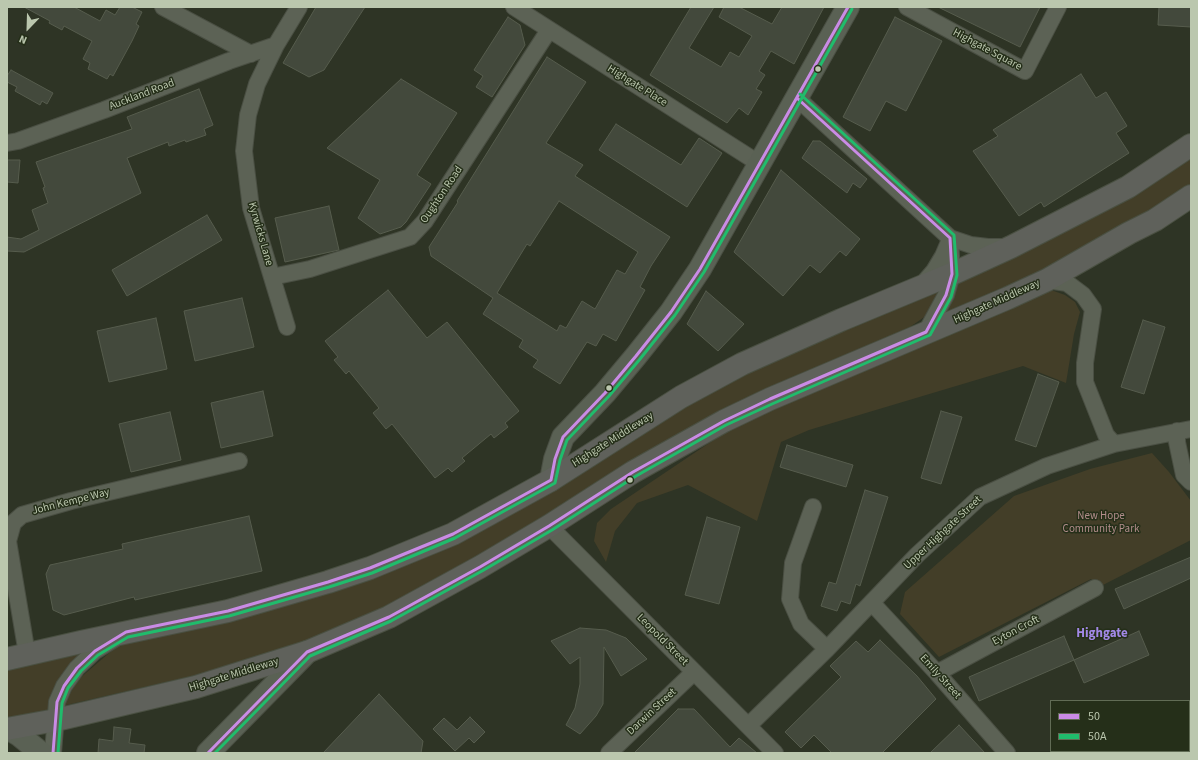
<!DOCTYPE html>
<style>
body{margin:0}
#map{position:relative;width:1198px;height:760px;overflow:hidden;background:#2e3425;font-family:"Source Sans 3",sans-serif}
canvas{display:block}
.frame{position:absolute;inset:0;border:8px solid #bbc7ae;pointer-events:none}
.legend{position:absolute;left:1050px;top:700px;width:140px;height:52px;box-sizing:border-box;background:#252f19;border:1px solid #616c55;margin:0;padding:5px 7px;list-style:none;font-size:12px;color:#bbc7ae}
.legend li{display:flex;align-items:center;gap:8px;height:20px}
.legend b{width:20px;border:1px solid #616c55}
.north{position:absolute;left:8px;top:8px;width:40px;height:40px;-webkit-text-stroke:3px #252f19;paint-order:stroke;rotate:203deg;font-size:11px;font-weight:700;line-height:16px;text-align:center;color:#bbc7ae}
.north::after{content:'';display:block;margin:auto;width:14px;height:18px;background:#bbc7ae;clip-path:polygon(50% 0,100% 100%,50% 72%,0 100%)}
</style>
<div id="map">
<canvas width="1198" height="760"></canvas>
<div class="frame"></div>
<ul class="legend">
<li><b style="height:5px;background:#ca8be6"></b>50</li>
<li><b style="height:5px;background:#20bc6c"></b>50A</li>
</ul>
<div class="north">N</div>
</div>
<script>
const g = document.querySelector('canvas').getContext('2d');
g.lineJoin = 'round';
function fillPath(path, color) {
  g.fillStyle = color;
  g.fill(path, 'evenodd');
}
function shape(rows) {
  const path = new Path2D();
  for (const r of rows) {
    path.moveTo(r[0], r[1]);
    for (let i = 2; i < r.length; i += 2) path.lineTo(r[i], r[i + 1]);
  }
  return path;
}
function stroke(path, color, width, dash) {
  g.strokeStyle = color;
  g.lineWidth = width;
  g.lineCap = dash ? 'butt' : 'round';
  g.setLineDash(dash || []);
  g.stroke(path);
}
function label(font, color, halo, rows, align = 'center') {
  g.font = font + ' "Source Sans 3",sans-serif';
  g.lineWidth = 3;
  g.setLineDash([]);
  g.textBaseline = 'middle';
  g.strokeStyle = halo;
  g.fillStyle = color;
  for (const [text, x, y, turn = 0] of rows) {
    g.save();
    g.translate(x, y);
    g.rotate((+turn || 0) * Math.PI / 180);
    g.textAlign = isNaN(turn) ? turn : align;
    if (halo) g.strokeText(text, 0, 0);
    g.fillText(text, 0, 0);
    g.restore();
  }
}
fillPath(shape([
 [1191,155,1191,186,1103,239,1023,279,943,314,958,281],
 [939,289,930,313,910,327,725,410,492,551,371,616,265,657,214,671,62,706,79,679,116,647,192,625,348,585,709,390,824,337],
 [1051,290,1065,295,1075,302,1080,312,1074,334,1066,383,1023,366,809,430,781,442,757,521,688,485,637,503,615,531,606,562,594,541,597,523,611,509,733,427,787,399],
 [1152,453,1169,472,1191,501,1191,540,1101,586,1091,579,939,657,900,614,905,592,1014,496,1090,469],
 [85,650,50,709,7,720,7,669]
]), '#433e28');
const building = shape([
 [24,7,74,7,100,21,106,10,115,15,120,7,132,7,142,12,136,24,139,26,132,41,113,76,110,74,107,79,88,69,90,63,83,59,92,41,64,26,62,30,49,23,50,21,24,7],
 [316,7,365,7,324,70,309,77,283,63,316,7],
 [691,7,714,7,689,48,721,67,730,52,739,57,752,36,719,17,724,7,739,7,772,24,782,7,824,7,794,64,771,51,759,71,765,75,756,89,762,92,748,115,739,108,727,123,650,75,691,7],
 [938,7,1040,7,1020,47,938,7],
 [1159,7,1191,7,1191,27,1158,25,1159,7],
 [508,17,520,25,525,45,492,97,476,87,483,76,474,70,508,17],
 [895,17,942,41,906,111,886,101,870,131,843,117,895,17],
 [547,57,586,82,546,143,583,165,575,176,670,237,651,266,640,287,645,290,616,341,603,334,596,346,587,342,560,384,533,367,538,360,519,347,523,340,483,314,493,298,431,256,429,247,458,202,457,201,547,57],
 [559,201,638,252,625,274,617,270,595,309,582,301,566,328,560,325,557,331,497,293,527,244,530,246,559,201],
 [11,70,53,93,47,104,42,101,40,105,15,91,17,87,7,82,7,76,11,70],
 [1081,74,1096,98,1106,92,1127,126,1116,133,1129,153,1044,207,1041,202,1019,216,973,151,998,136,993,130,1081,74],
 [401,79,457,113,417,175,431,184,406,222,401,227,380,234,358,218,380,180,327,148,401,79],
 [199,89,213,125,204,129,206,135,186,142,185,140,169,146,168,142,127,158,141,193,24,252,7,251,7,237,21,239,39,230,32,210,48,203,43,188,45,187,36,162,132,129,127,117,199,89],
 [616,124,681,165,699,138,722,153,687,207,599,150,616,124],
 [813,141,820,141,867,179,860,188,853,183,847,193,802,158,813,141],
 [7,160,20,160,18,183,7,182,7,160],
 [781,170,860,239,846,256,840,251,820,273,810,265,783,296,734,252,781,170],
 [329,206,339,250,285,262,275,218,329,206],
 [207,215,222,240,127,296,112,270,207,215],
 [388,290,427,338,447,322,519,411,505,423,508,427,494,438,491,434,462,458,465,461,452,472,448,468,435,478,392,424,386,429,373,413,379,408,349,371,346,374,334,360,338,357,325,341,388,290],
 [706,291,744,324,718,351,687,324,706,291],
 [242,298,254,347,195,361,184,311,242,298],
 [156,318,167,369,109,382,97,331,156,318],
 [1143,320,1165,327,1144,394,1121,387,1143,320],
 [1038,374,1059,382,1036,447,1015,440,1038,374],
 [263,391,273,436,221,448,211,403,263,391],
 [941,411,962,417,941,484,921,478,941,411],
 [170,412,181,460,131,472,119,424,170,412],
 [787,445,853,465,846,487,780,467,787,445],
 [865,490,888,497,860,586,856,584,850,604,841,601,837,611,821,606,829,582,836,584,865,490],
 [249,516,262,571,135,600,134,597,64,615,53,610,46,574,50,565,123,549,122,544,249,516],
 [707,517,740,527,719,604,685,595,707,517],
 [1191,557,1191,578,1124,609,1115,589,1191,557],
 [580,628,606,630,626,638,647,659,621,676,604,647,603,704,596,716,580,734,566,725,575,708,580,684,580,657,570,664,551,641,580,628],
 [1139,631,1149,655,1084,683,1074,660,1139,631],
 [1064,636,1074,660,979,701,969,677,1064,636],
 [880,640,917,676,936,699,882,753,832,753,814,735,801,748,785,732,841,677,830,666,856,641,868,652,880,640],
 [379,694,423,741,421,753,323,753,379,694],
 [678,709,694,709,730,747,739,738,757,753,634,753,678,709],
 [470,717,485,732,474,743,469,738,455,751,433,729,444,718,457,730,470,717],
 [959,725,985,753,930,753,959,725],
 [114,727,131,729,129,743,145,745,144,753,98,753,99,739,113,741,114,727]
]);
fillPath(building, '#43493c');
stroke(building, '#565c4d', 1);
const street = shape([
 [163,7,251,54],
 [514,7,760,164],
 [907,7,1025,71,1058,7],
 [797,98,950,238,971,245,988,247,1006,247],
 [7,143,18,141,104,110,229,61,276,45],
 [272,277,310,269,410,237,425,221,549,30],
 [1047,280,1067,283,1083,295,1093,309,1085,363,1085,382,1106,435,1114,444],
 [921,286,934,271,943,256,949,242],
 [287,327,251,208,244,151,248,115,257,84,276,45,299,7],
 [926,332,946,295,952,274,950,238],
 [1177,431,1177,442,1184,475,1191,482],
 [813,507,793,563,790,599,801,624,827,649],
 [549,526,775,753],
 [872,603,937,673,1007,753],
 [27,654,8,541,13,523,22,515,71,501,239,461],
 [937,673,1095,588],
 [748,726,827,649,917,555,980,497,1047,466,1114,444,1191,429],
 [1189,751,1190,753],
 [53,753,57,702,64,686,77,668,95,651,116,638],
 [609,753,694,672],
 [1171,753,1176,751]
]);
const secondary = shape([
 [551,480,555,459,563,437,605,393,636,356,671,312,700,269,848,7],
 [9,729,19,735,41,753],
 [208,753,307,652]
]);
const highway = shape([
 [7,659,81,642,228,611,328,582,370,568,453,534,551,480,681,397,742,364,841,320,952,274,1011,247,1128,187,1191,145],
 [7,729,56,720,196,687,307,652,389,617,480,567,549,526,633,472,724,421,770,399,1008,298,1047,280,1129,233,1155,220,1191,196]
]);
stroke(street, '#4a4f43', 18);
stroke(secondary, '#4a4f43', 24);
stroke(highway, '#4a5042', 24);
stroke(street, '#5c6255', 16);
stroke(secondary, '#5a6154', 22);
stroke(highway, '#5f615b', 22);
stroke(shape([
 [53,753,57,702,64,686,77,668,95,651,126,632,228,611,328,582,370,568,453,534,551,480,555,459,563,437,605,393,636,356,671,312,700,269,848,7],
 [208,753,307,652,389,617,480,567,549,526,633,472,724,421,770,399,926,332,946,295,952,274,950,238,797,98]
]), '#ca8be6', 3);
stroke(shape([
 [58,753,62,703,68,688,81,671,98,655,128,637,229,616,329,587,372,573,455,538,555,483,560,460,567,440,609,396,640,359,675,315,704,272,852,9],
 [215,753,310,656,391,621,482,571,552,530,636,476,726,425,772,404,930,335,951,297,957,275,954,235,800,94]
]), '#20bc6c', 3);
for (const [x, y, r, color] of [
 [818,69,3.5,"#bbc7ae"],
 [609,388,3.5,"#bbc7ae"],
 [630,480,3.5,"#bbc7ae"]
]) {
  const dot = new Path2D();
  dot.arc(x, y, r, 0, 2 * Math.PI);
  g.fillStyle = color;
  g.fill(dot);
  stroke(dot, '#252f19', 1.5);
}
label('11px', '#bbc7ae', '#252f19', [
 ["Highgate Square",987,50,28],
 ["Highgate Place",637,86,32],
 ["Auckland Road",142,95,-21],
 ["Oughton Road",442,195,-56],
 ["Kyrwicks Lane",260,234,74],
 ["Highgate Middleway",997,302,-24],
 ["Highgate Middleway",613,440,-32],
 ["John Kempe Way",71,502,-14],
 ["Upper Highgate Street",943,533,-43],
 ["Eyton Croft",1016,631,-28],
 ["Leopold Street",662,640,45],
 ["Highgate Middleway",234,675,-17],
 ["Emily Street",940,677,48],
 ["Darwin Street",652,712,-43]
]);
label('11px', '#b28d8b', '#252f19', [
 ["New Hope",1101,517],
 ["Community Park",1101,530]
]);
label('bold 13px', '#a288e6', '#252f19', [
 ["Highgate",1102,634]
]);
</script>
